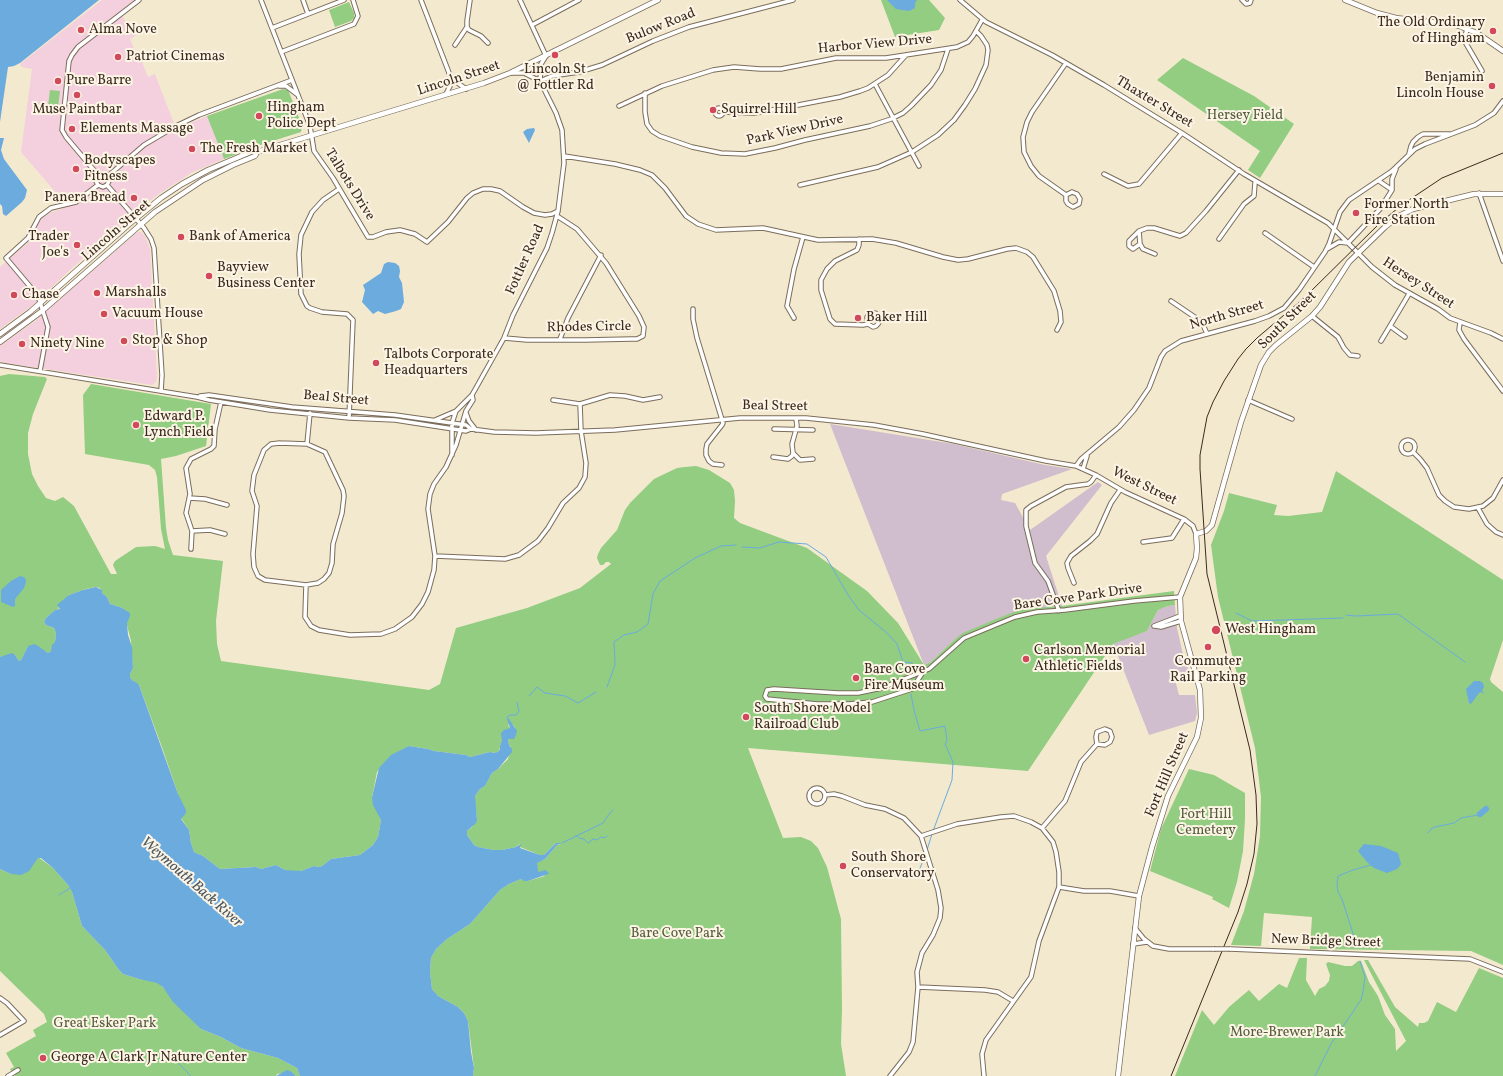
<!DOCTYPE html>
<style>
body{margin:0}
canvas{display:block;background:#f3e9ce}
</style>
<canvas width="1503" height="1076"></canvas>
<script>
const g = document.querySelector('canvas').getContext('2d');
g.lineJoin = 'round';
function fillPath(path, color) {
  g.fillStyle = color;
  g.fill(path, 'evenodd');
}
function shape(rows) {
  const path = new Path2D();
  for (const r of rows) {
    if (r.length === 3) {
      path.moveTo(r[0] + r[2], r[1]);
      path.arc(r[0], r[1], r[2], 0, 2 * Math.PI);
      continue;
    }
    path.moveTo(r[0], r[1]);
    for (let i = 2; i < r.length; i += 2) path.lineTo(r[i], r[i + 1]);
  }
  return path;
}
function stroke(path, color, width, dash) {
  g.strokeStyle = color;
  g.lineWidth = width;
  g.lineCap = dash ? 'butt' : 'round';
  g.setLineDash(dash || []);
  g.stroke(path);
}
function label(font, color, halo, rows, align = 'center') {
  g.font = font + ' Vollkorn,serif';
  g.lineWidth = 4;
  g.setLineDash([]);
  g.textBaseline = 'middle';
  g.strokeStyle = halo;
  g.fillStyle = color;
  for (const [text, x, y, turn = 0] of rows) {
    g.save();
    g.translate(x, y);
    g.rotate((+turn || 0) * Math.PI / 180);
    g.textAlign = isNaN(turn) ? turn : align;
    if (halo) g.strokeText(text, 0, 0);
    g.fillText(text, 0, 0);
    g.restore();
  }
}
fillPath(shape([
 [102,0,135,0,119,12,136,35,130,39,140,62,142,62,148,77,155,74,176,129,207,116,224,159,191,173,159,194,137,211,71,269,33,305,0,329,0,267,29,242,39,222,42,218,52,212,62,209,61,203,63,201,21,152,32,69,22,67,20,64],
 [138,232,141,232,145,236,150,249,157,378,156,382,152,385,132,382,6,363,0,361,0,346,35,321,135,234]
]), '#f4cfdd');
fillPath(shape([
 [830,424,954,444,1045,465,1072,469,1002,494,1001,500,1015,503,1030,530,1098,482,1102,485,1046,556,1062,606,1050,607,955,639,931,662,924,665],
 [1175,605,1177,628,1184,659,1189,671,1174,676,1179,695,1195,695,1197,713,1195,721,1149,735,1113,643,1147,631,1158,610,1168,606]
]), '#d0bdcd');
fillPath(shape([
 [881,0,929,0,945,18,939,30,895,37],
 [349,2,354,13,354,18,351,21,335,27,329,10],
 [1183,58,1254,96,1294,124,1260,178,1248,170,1260,151,1157,80],
 [283,89,288,90,295,107,302,126,301,132,263,144,224,159,207,116],
 [50,90,60,91,58,108,48,106],
 [9,374,45,377,47,379,33,414,28,433,28,454,32,474,38,486,46,498,55,501,63,497,74,506,111,574,117,574,113,565,115,561,136,547,155,546,165,549,161,529,157,477,155,470,149,465,85,454,83,395,91,384,211,404,206,446,176,456,161,459,166,528,168,540,173,555,223,561,216,621,217,644,221,661,429,690,440,684,456,628,527,608,580,588,611,564,609,562,606,562,603,565,600,565,597,558,598,554,601,548,617,530,625,510,630,503,654,479,677,468,685,467,696,466,709,470,730,483,734,490,735,501,734,518,740,523,807,548,867,591,898,623,924,665,931,662,955,639,963,633,996,619,1019,610,1034,608,1062,606,1174,591,1175,605,1168,606,1158,610,1147,631,1113,644,1028,771,748,748,783,838,801,837,811,841,818,848,827,867,841,919,842,1010,841,1044,846,1076,473,1076,474,1068,468,1021,464,1013,458,1007,438,996,432,989,430,972,431,958,436,949,447,939,470,924,500,890,509,884,521,879,528,881,545,876,537,871,537,862,545,859,557,845,561,844,556,843,544,855,540,855,520,847,520,844,516,847,502,850,494,850,478,847,474,845,467,835,467,831,472,827,477,817,475,806,475,796,480,789,485,786,492,773,498,769,508,759,511,747,509,745,508,739,510,739,515,727,512,724,508,725,510,728,502,740,499,751,495,753,490,752,470,757,466,755,434,751,428,749,409,746,383,764,377,772,372,797,381,820,378,837,373,845,360,855,331,859,322,866,319,867,314,866,301,871,296,872,285,870,276,865,261,869,256,867,220,869,203,856,194,852,191,843,189,830,181,818,178,794,163,750,139,685,132,680,130,677,130,674,133,668,131,641,123,609,120,607,110,604,107,597,102,593,100,588,96,587,86,589,69,595,58,608,60,609,55,610,46,618,44,622,46,625,54,628,56,633,55,642,51,651,48,653,45,651,28,646,21,660,19,661,15,655,0,657,0,376],
 [1336,471,1503,580,1503,640,1490,679,1491,682,1503,692,1503,965,1471,951,1310,949,1312,917,1264,913,1261,946,1231,945,1244,911,1254,874,1260,836,1261,797,1255,748,1218,597,1211,545,1224,511,1229,493,1277,505,1274,515,1288,516,1322,512],
 [1189,769,1214,775,1245,793,1245,819,1243,851,1237,882,1229,908,1212,899,1213,897,1199,891,1150,871,1161,829],
 [38,857,53,868,68,885,72,892,82,926,105,950,119,970,123,974,139,979,157,982,163,987,201,1029,221,1037,241,1048,278,1058,297,1068,300,1076,296,1076,292,1072,277,1074,276,1076,15,1076,10,1069,14,1067,6,1053,36,1036,33,1030,47,1022,44,1014,0,971,0,869,11,874],
 [1299,958,1307,958,1306,980,1315,996,1319,989,1325,986,1329,981,1330,975,1326,964,1328,962,1345,966,1352,966,1358,961,1361,961,1369,982,1378,996,1385,1015,1395,1029,1396,1051,1406,1041,1364,960,1368,960,1395,1007,1418,1027,1419,1023,1424,1023,1428,1021,1437,1002,1456,1012,1479,968,1503,978,1503,1076,1175,1076,1202,1010,1214,1025,1229,1007,1249,990,1259,1001,1279,984,1287,988]
]), '#92cd81');
fillPath(shape([
 [0,0,99,0,20,63,14,66,8,67,0,122],
 [887,0,917,0,915,3,915,8,909,11,896,9],
 [534,128,535,130,529,143,523,132,527,129],
 [0,138,4,138,1,150,4,159,27,190,25,198,22,202,6,216,3,214,2,206,0,204],
 [388,262,395,263,399,266,400,271,399,277,402,283,404,302,401,309,396,311,385,314,378,311,373,314,362,302,365,290,363,285,381,273,384,264],
 [20,576,24,577,26,580,26,582,24,588,15,599,15,606,13,607,1,602,1,590,11,581],
 [96,587,102,590,102,593,107,597,110,604,120,607,130,613,130,616,127,623,128,635,132,647,133,668,130,674,130,677,132,680,137,683,139,685,178,794,186,810,186,813,181,819,189,830,191,843,194,852,203,856,220,869,256,867,261,869,276,865,285,870,301,871,314,866,319,867,322,866,331,859,360,855,373,845,378,837,381,820,373,805,372,797,379,768,391,755,409,746,428,749,434,751,466,755,470,757,490,752,495,753,499,751,500,749,500,746,502,740,501,733,504,730,510,728,507,718,509,719,517,731,516,735,514,739,508,739,509,745,512,749,512,752,498,769,492,773,485,786,480,789,475,796,477,820,476,823,467,831,467,835,474,845,478,847,494,850,502,850,516,847,521,844,520,848,540,855,544,855,556,843,562,843,557,845,545,859,537,863,538,871,539,872,545,870,549,873,548,874,528,881,524,881,521,879,509,884,500,890,470,924,447,939,436,949,431,958,430,972,432,989,438,996,458,1007,464,1013,468,1021,471,1052,474,1068,473,1076,300,1076,297,1068,278,1058,241,1048,221,1037,201,1029,173,1002,163,987,157,983,139,979,123,974,119,970,105,950,82,926,72,892,68,885,53,868,41,858,38,858,29,871,21,875,11,874,0,869,0,657,12,653,15,655,19,661,21,660,28,646,35,644,48,653,51,651,52,645,55,642,56,633,54,628,46,625,44,622,46,618,55,610,60,609,57,605,69,595,83,590],
 [1474,681,1480,681,1483,683,1484,687,1482,690,1484,694,1481,692,1479,693,1471,704,1469,703,1466,689],
 [1364,844,1381,846,1398,853,1401,864,1399,867,1397,869,1387,873,1374,868,1367,862,1358,851],
 [287,1070,292,1072,296,1076,276,1076]
]), '#6babde');
stroke(shape([
 [742,547,760,548,779,542,807,544,826,557,848,595,859,610,887,633,897,644,903,662,912,663,916,668],
 [1236,613,1252,621,1343,618],
 [1346,615,1356,616,1398,614,1465,662],
 [607,687,615,665,614,642,624,635,637,632,648,624,653,594,660,581,695,558,721,546,736,545],
 [911,694,914,710,920,731,945,726,947,741,945,744,953,762,952,780,933,831],
 [529,696,537,687,545,693,565,696,578,703,596,692],
 [508,720,507,717,510,715,516,715,519,711,517,702],
 [1428,833,1431,829,1435,827,1454,823,1461,818,1478,815],
 [576,835,579,838,584,839,588,843,593,839,597,840,601,837,604,838,607,836],
 [562,843,603,823,609,814,613,810],
 [927,850,932,834],
 [919,871,925,855],
 [59,895,70,888],
 [1357,946,1342,899,1338,892,1337,885,1338,876,1353,870,1371,865],
 [179,1064,191,1076],
 [1315,1076,1331,1044,1361,1000,1363,992,1365,977,1360,961]
]), '#6babde', 1);
stroke(shape([
 [1480,814,1486,809]
]), '#6babde', 6);
const minor = shape([
 [261,0,310,126,314,151,333,178,368,237,373,237,386,232,400,230,415,234,427,242,448,222,467,198,473,193,483,189,491,189,500,191,523,207,534,213,545,215,552,214,558,211],
 [303,0,308,14],
 [421,0,451,78,450,86,446,94],
 [960,0,986,22,1052,55,1104,85,1182,133,1244,174,1328,223,1372,267,1395,285,1438,309,1450,318,1491,333,1503,339],
 [1242,0,1246,4,1250,3,1251,0],
 [532,25,579,0],
 [467,27,469,30,481,36,488,43],
 [272,28,344,0],
 [1467,29,1464,40,1482,71],
 [455,45,467,27,467,21,470,0],
 [281,52,354,24,358,16,353,0],
 [511,73,524,73,540,81],
 [451,78,466,89],
 [540,81,552,76,579,72,602,65,653,41,689,27,793,0],
 [875,84,919,166],
 [279,86,286,86,298,95],
 [645,93,645,112,647,124,652,131,660,136,692,147,721,153,745,154,775,148,805,140,870,126,891,119,903,113,911,106,931,85,941,70,948,49],
 [619,106,662,86,713,70,734,67,760,69,781,69,836,58,886,58,957,47,968,42,973,36,982,20],
 [719,112,4],
 [723,112,754,113,783,108,840,97,860,91,868,88,888,75,906,55],
 [1409,154,1411,146,1413,142,1418,137,1423,134,1449,134],
 [564,156,615,164,640,170,652,175,665,188,686,216,698,224,716,230,763,228,818,240,872,239,896,243,943,257,958,260,968,259,1007,249,1016,248,1027,252,1033,257,1054,291,1060,311,1061,322,1057,330],
 [1104,174,1128,186,1139,184,1182,133],
 [98,175,66,137,62,130,69,61,72,55,78,47,139,0],
 [98,175,96,181,98,185,103,187,107,185],
 [98,175,102,174,108,176,109,181,107,185],
 [108,176,144,145,176,126,199,115,292,80],
 [1379,181,1392,190],
 [107,185,144,228,151,239,154,248,162,375,161,391],
 [800,185,878,167,912,152,938,135,954,120,965,105,975,89,986,65,988,50,987,45,981,36,976,31],
 [339,189,323,200,312,212,301,235,299,254,301,294,307,306,310,308,322,312,347,314,353,320,349,418],
 [1072,192,1077,194,1080,199,1079,204,1073,207,1068,204,1066,201,1066,195,1072,192],
 [1479,193,1503,261],
 [1066,195,1039,176,1031,166,1024,152,1023,137,1027,122,1032,112,1066,63],
 [1139,231,1140,244],
 [1265,233,1314,267],
 [859,239,859,245,857,250,835,261,827,269,821,280,821,290,830,319,835,324,863,325,868,324,873,327,876,326,878,324,880,320,879,316,875,313,870,314,867,317,868,324],
 [1219,239,1244,204,1254,196,1255,183,1256,181],
 [1327,249,1339,242,1348,243,1380,209,1392,190,1392,179,1396,169],
 [1155,254,1143,249,1140,244,1133,249,1129,246,1129,241,1139,231,1147,228,1154,228,1180,236,1186,233,1206,211,1239,170],
 [1171,301,1202,322,1207,334],
 [693,309,693,319,697,338,723,423,722,425,707,444,706,449,706,455,709,461,713,464,722,465],
 [1312,316,1338,337,1344,348,1350,355,1358,356],
 [794,318,787,306,794,269,803,237],
 [1460,322,1459,330,1464,339,1503,391],
 [1405,337,1390,326,1409,294],
 [504,338,527,340,585,340,632,339,637,339,643,336,644,327,639,316,606,263,577,229,557,216],
 [560,339,568,318,601,255],
 [1381,341,1390,326],
 [0,365,197,397,209,400,270,410,349,418,395,420,466,431,471,429,494,432,536,433,615,430,740,418,806,418,874,425,923,434,1046,461,1076,466,1096,475,1125,492,1184,519,1193,526,1196,534],
 [40,371,48,327,38,296,6,258,28,238,39,217,51,208,76,202,98,185],
 [200,396,209,395,292,407,395,415,466,425,471,429],
 [553,400,580,404,610,395,625,396,643,400,660,397],
 [1248,400,1292,419],
 [466,413,469,421,476,430],
 [796,418,797,426,792,444,793,453,800,460,813,459],
 [435,420,456,411],
 [774,429,813,430],
 [1408,447,7],
 [280,443,307,444,325,452,343,490,344,496,342,513,333,544,332,563,329,573,324,579,318,583,306,585,265,580,258,576,254,567,253,554,257,506,252,491,254,475,264,450,271,444,280,443],
 [307,444,310,413],
 [1413,452,1420,459,1427,468,1439,495,1445,501,1454,507,1469,509,1483,506,1493,498,1503,480],
 [452,455,452,423,456,411,472,395,504,338,513,315,547,248,552,233,558,211,564,163,562,130,556,113,540,81,541,64,546,56,520,0],
 [773,457,788,459,792,456,793,453],
 [1076,466,1081,459,1119,427,1134,410,1149,388,1161,357,1165,351,1181,341,1255,321,1269,316,1284,308,1299,290,1325,252,1329,244,1340,212,1349,200,1392,171,1415,149,1425,144,1475,125,1494,113,1503,101],
 [1083,469,1087,456],
 [189,498,205,499,227,505],
 [1478,508,1487,524,1496,532,1503,535],
 [192,531,210,530,225,534],
 [1143,542,1172,538,1184,519],
 [191,549,192,531,186,513,190,494,186,468,191,459,211,449,214,446,215,429,221,402],
 [435,556,505,559,519,555,538,541,548,528,563,503,579,488,585,477,586,463,581,431,580,404],
 [1074,583,1068,568,1067,563,1071,556,1090,541,1097,534,1111,503,1120,490],
 [306,585,305,617,311,626,319,630,350,635,381,634,395,629,412,617,422,604,428,592,434,570,435,556,428,509,430,494,434,484,446,467,456,445,466,411,473,400,472,395],
 [1059,611,1048,581,1035,563,1026,526,1026,510,1031,506,1066,487,1088,484,1091,482,1096,475],
 [1154,626,1180,616],
 [1155,626,1161,627,1181,621],
 [923,672,912,689,872,702,849,704,817,704,767,699,765,696,767,690,774,689,838,693,858,693,882,688,929,669,964,638,1015,617,1037,612,1065,610,1134,601,1180,597],
 [817,796,8],
 [825,795,834,794,842,796,865,805,885,809,904,818,921,836,938,890,941,908,940,918,933,935,922,953,917,972,918,987,913,1042,909,1052,890,1076],
 [1042,828,1065,801,1081,762,1097,744,1105,745,1110,742,1112,737,1110,731,1105,729,1097,732,1096,737,1097,744],
 [921,836,957,824,1001,817,1014,816,1031,822,1042,828,1053,842,1056,852,1059,872,1059,887,1039,941,1031,977,986,1040,982,1054,984,1076],
 [1059,887,1084,891,1110,891,1139,896],
 [1135,928,1144,939,1153,946,1169,949,1214,949],
 [1133,944,1147,942],
 [1230,949,1470,959,1503,972],
 [918,987,985,990,998,992,1013,1001],
 [0,998,7,1003,24,1021,0,1035],
 [8,1076,18,1070]
]);
const major = shape([
 [1345,0,1377,13,1396,18,1456,25,1477,33,1503,51],
 [0,334,30,312,128,225,161,198,182,184,208,170,253,151,257,152,484,83,510,73,658,0],
 [0,342,42,311,155,212,203,180,233,165,255,156,257,152],
 [1118,1076,1139,896,1152,847,1168,796,1197,737,1201,718,1200,690,1181,621,1180,597,1196,558,1197,548,1196,534,1206,531,1212,525,1241,422,1261,365,1269,352,1276,345,1312,316,1320,307,1349,262,1385,227,1399,216,1413,209,1474,194,1503,194]
]);
stroke(minor, '#7b6d5c', 5.5);
stroke(major, '#7b6d5c', 6);
stroke(minor, '#fff', 3.5);
stroke(major, '#fff', 4.5);
stroke(shape([
 [1171,1076,1238,912,1247,884,1254,854,1257,824,1256,795,1250,750,1207,574,1200,469,1200,455,1207,417,1213,402,1224,381,1238,359,1246,349,1257,338,1304,298,1381,222,1403,204,1442,178,1503,153]
]), '#3b2a1e', 1);
const minorBridge = shape([
 [1214,949,1230,949]
]);
stroke(minorBridge, '#7b6d5c', 5.5, []);
stroke(minorBridge, '#fff', 3.5);
for (const [x, y, r, color] of [
 [81,30,4,"#d1495b"],
 [1493,31,4,"#d1495b"],
 [555,55,4,"#d1495b"],
 [118,57,4,"#d1495b"],
 [58,81,4,"#d1495b"],
 [1492,86,4,"#d1495b"],
 [77,95,4,"#d1495b"],
 [713,110,4,"#d1495b"],
 [259,116,4,"#d1495b"],
 [72,129,4,"#d1495b"],
 [192,149,4,"#d1495b"],
 [76,169,4,"#d1495b"],
 [134,198,4,"#d1495b"],
 [1356,213,4,"#d1495b"],
 [181,237,4,"#d1495b"],
 [77,245,4,"#d1495b"],
 [209,276,4,"#d1495b"],
 [97,293,4,"#d1495b"],
 [14,295,4,"#d1495b"],
 [104,314,4,"#d1495b"],
 [858,318,4,"#d1495b"],
 [124,341,4,"#d1495b"],
 [22,344,4,"#d1495b"],
 [376,363,4,"#d1495b"],
 [136,425,4,"#d1495b"],
 [1216,630,5,"#d1495b"],
 [1208,647,4,"#d1495b"],
 [1026,659,4,"#d1495b"],
 [856,678,4,"#d1495b"],
 [746,717,4,"#d1495b"],
 [843,866,4,"#d1495b"],
 [43,1058,4,"#d1495b"]
]) {
  const dot = new Path2D();
  dot.arc(x, y, r, 0, 2 * Math.PI);
  g.fillStyle = color;
  g.fill(dot);
  stroke(dot, '#fcf5e5', 1.5);
}
label('14px', '#3b2a1e', '#fcf5e5', [
 ["The Old Ordinary",1485,23,"right"],
 ["of Hingham",1485,39,"right"],
 ["Alma Nove",89,30],
 ["Patriot Cinemas",126,57],
 ["Lincoln St",555,70,"center"],
 ["@ Fottler Rd",555,86,"center"],
 ["Benjamin",1484,78,"right"],
 ["Lincoln House",1484,94,"right"],
 ["Pure Barre",66,81],
 ["Hingham",267,108],
 ["Police Dept",267,124],
 ["Muse Paintbar",77,110,"center"],
 ["Squirrel Hill",721,110],
 ["Elements Massage",80,129],
 ["The Fresh Market",200,149],
 ["Bodyscapes",84,161],
 ["Fitness",84,177],
 ["Panera Bread",126,198,"right"],
 ["Former North",1364,205],
 ["Fire Station",1364,221],
 ["Trader",69,237,"right"],
 ["Joe's",69,253,"right"],
 ["Bank of America",189,237],
 ["Bayview",217,268],
 ["Business Center",217,284],
 ["Marshalls",105,293],
 ["Chase",22,295],
 ["Vacuum House",112,314],
 ["Baker Hill",866,318],
 ["Stop & Shop",132,341],
 ["Ninety Nine",30,344],
 ["Talbots Corporate",384,355],
 ["Headquarters",384,371],
 ["Edward P.",144,417],
 ["Lynch Field",144,433],
 ["West Hingham",1225,630],
 ["Carlson Memorial",1034,651],
 ["Athletic Fields",1034,667],
 ["Commuter",1208,662,"center"],
 ["Rail Parking",1208,678,"center"],
 ["Bare Cove",864,670],
 ["Fire Museum",864,686],
 ["South Shore Model",754,709],
 ["Railroad Club",754,725],
 ["South Shore",851,858],
 ["Conservatory",851,874],
 ["George A Clark Jr Nature Center",51,1058]
], 'left');
label('14px', '#3b2a1e', '#fcf5e5', [
 ["Bulow Road",661,27,-22],
 ["Harbor View Drive",875,45,-5],
 ["Lincoln Street",459,79,-18],
 ["Thaxter Street",1154,103,31],
 ["Park View Drive",795,131,-13],
 ["Talbots Drive",349,185,58],
 ["Lincoln Street",117,231,-41],
 ["Fottler Road",526,260,-66],
 ["Hersey Street",1418,284,33],
 ["North Street",1227,316,-16],
 ["South Street",1288,321,-45],
 ["Rhodes Circle",589,328,-1],
 ["Beal Street",336,399,5],
 ["Beal Street",775,407,1],
 ["West Street",1144,487,26],
 ["Bare Cove Park Drive",1078,598,-8],
 ["Fort Hill Street",1168,775,-67],
 ["New Bridge Street",1326,942,2]
]);
label('14px', '#555b3c', '#fcf5e5', [
 ["Hersey Field",1245,116],
 ["Fort Hill",1206,815],
 ["Cemetery",1206,831],
 ["Bare Cove Park",677,934],
 ["Great Esker Park",105,1024],
 ["More-Brewer Park",1287,1033]
]);
label('italic 15px', '#4c5761', '#fcf5e5', [
 ["Weymouth Back River",191,883,41]
]);
</script>
